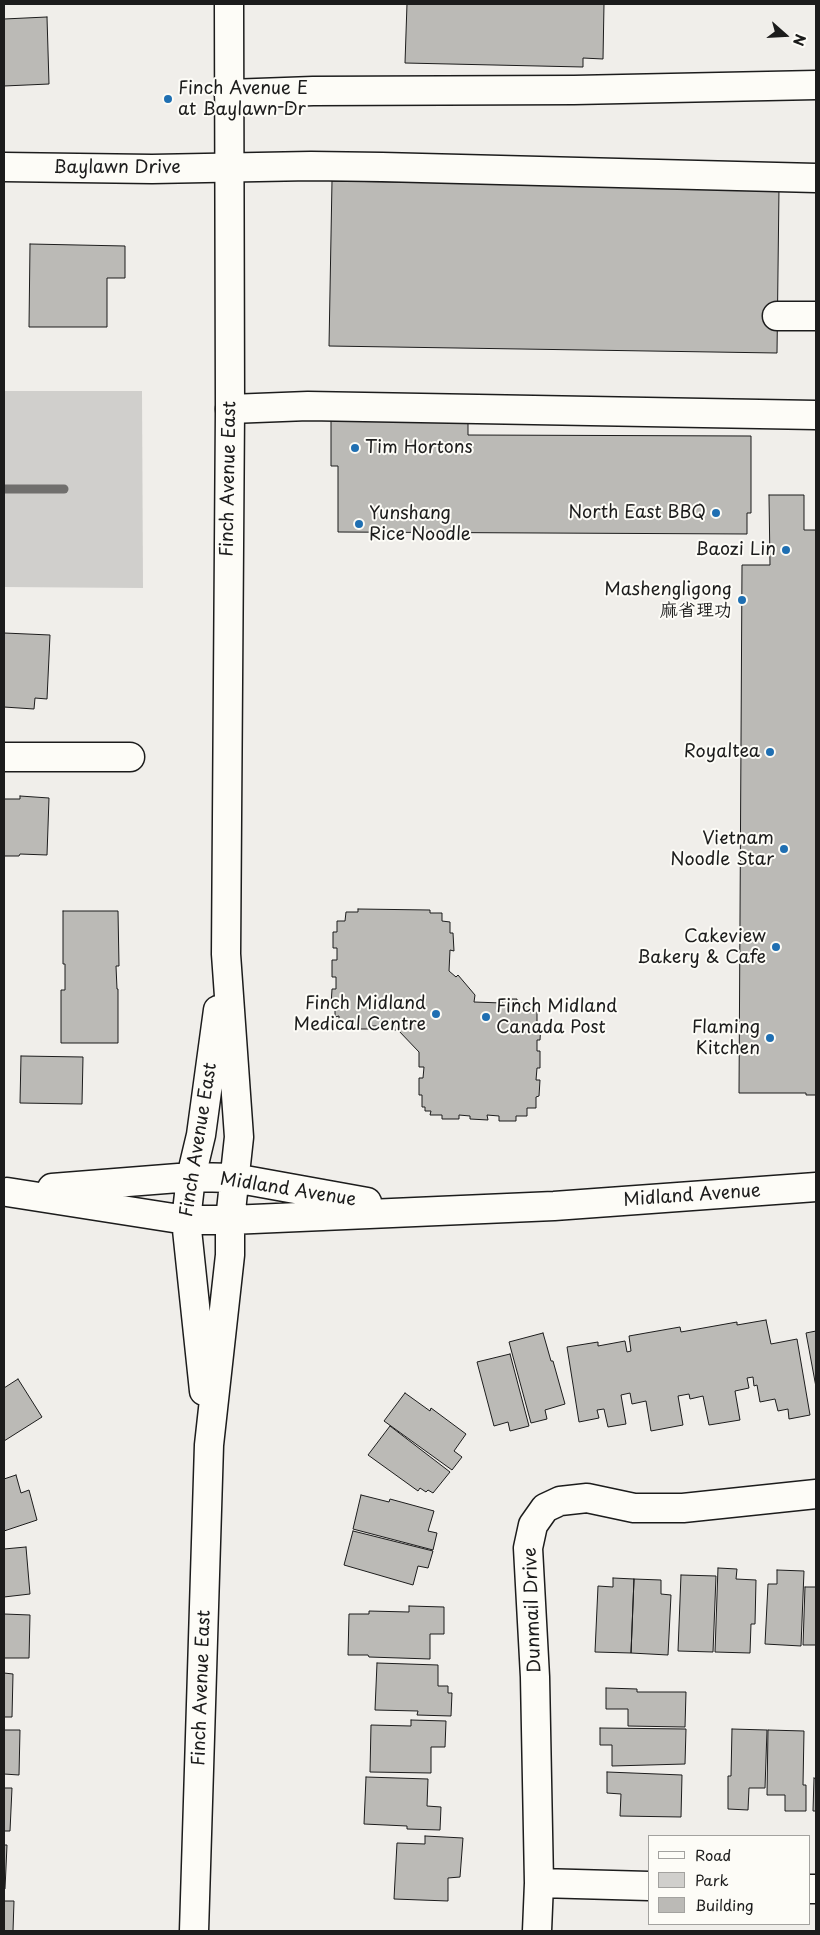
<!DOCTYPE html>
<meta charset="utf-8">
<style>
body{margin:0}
#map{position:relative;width:820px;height:1935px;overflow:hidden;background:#f0eeea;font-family:"Playpen Sans",sans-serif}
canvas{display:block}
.frame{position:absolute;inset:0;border:5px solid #1c1c1c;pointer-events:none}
.legend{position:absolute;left:648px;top:1835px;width:162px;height:90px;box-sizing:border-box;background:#fdfcf7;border:1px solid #a3a29f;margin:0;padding:6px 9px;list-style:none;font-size:15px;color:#1c1c1c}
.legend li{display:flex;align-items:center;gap:10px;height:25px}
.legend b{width:25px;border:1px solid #a3a29f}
.north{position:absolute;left:760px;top:10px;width:50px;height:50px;-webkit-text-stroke:4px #fdfcf7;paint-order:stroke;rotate:109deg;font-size:14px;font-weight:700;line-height:20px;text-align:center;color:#1c1c1c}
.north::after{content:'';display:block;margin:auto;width:18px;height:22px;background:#1c1c1c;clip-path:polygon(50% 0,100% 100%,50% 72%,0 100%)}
</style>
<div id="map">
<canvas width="820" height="1935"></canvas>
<div class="frame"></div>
<ul class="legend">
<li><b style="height:6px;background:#fdfcf7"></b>Road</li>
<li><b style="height:14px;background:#d0cfcc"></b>Park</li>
<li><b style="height:14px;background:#bbbab6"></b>Building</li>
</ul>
<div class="north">N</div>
</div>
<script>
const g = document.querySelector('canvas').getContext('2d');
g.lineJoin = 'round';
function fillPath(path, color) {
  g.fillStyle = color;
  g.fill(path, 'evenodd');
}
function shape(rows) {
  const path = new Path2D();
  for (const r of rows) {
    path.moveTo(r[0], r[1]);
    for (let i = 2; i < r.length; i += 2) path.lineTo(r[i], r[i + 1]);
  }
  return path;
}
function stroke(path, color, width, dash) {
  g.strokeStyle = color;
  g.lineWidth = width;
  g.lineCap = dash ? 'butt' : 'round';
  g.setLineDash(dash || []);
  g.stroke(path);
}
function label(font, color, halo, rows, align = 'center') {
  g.font = font + ' "Playpen Sans","LXGW WenKai TC",sans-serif';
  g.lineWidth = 4;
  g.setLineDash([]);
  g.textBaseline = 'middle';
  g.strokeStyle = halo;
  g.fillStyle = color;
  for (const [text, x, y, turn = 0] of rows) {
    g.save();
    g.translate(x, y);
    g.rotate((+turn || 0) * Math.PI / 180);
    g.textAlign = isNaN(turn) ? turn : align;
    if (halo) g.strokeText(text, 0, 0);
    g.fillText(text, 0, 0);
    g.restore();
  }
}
fillPath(shape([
 [4,391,142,391,143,588,4,587]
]), '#d0cfcc');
stroke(shape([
 [4,489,64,489]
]), '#706f6d', 9);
const building = shape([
 [407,4,604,4,603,59,583,58,583,67,405,63,407,4],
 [47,17,49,84,4,86,4,19,47,17],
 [332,181,779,188,777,353,329,346,332,181],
 [30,244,125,246,125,278,107,278,107,327,29,327,30,244],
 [331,418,468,418,468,435,751,436,751,513,747,513,747,534,338,532,338,466,331,466,331,418],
 [769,495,804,495,804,530,816,530,816,1095,806,1095,806,1093,739,1093,742,565,770,565,769,495],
 [4,633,50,635,47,699,35,698,34,709,4,707,4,633],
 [20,796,49,798,47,855,20,854,19,856,4,856,4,799,20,799,20,796],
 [358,909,430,910,430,913,442,913,442,921,450,922,450,933,453,933,454,951,450,950,449,971,456,977,458,975,475,995,474,1002,502,1003,502,999,517,999,517,1003,529,1003,529,1012,537,1012,537,1023,541,1023,540,1040,537,1040,537,1051,540,1051,540,1068,537,1068,536,1080,540,1080,539,1096,536,1097,536,1108,527,1108,527,1116,516,1116,516,1121,499,1121,499,1116,487,1115,488,1120,470,1119,470,1116,459,1115,459,1119,442,1119,442,1115,430,1115,431,1111,425,1111,425,1107,422,1107,422,1095,419,1095,419,1078,423,1078,424,1067,419,1067,419,1052,398,1030,383,1030,383,1026,372,1026,372,1029,355,1029,355,1025,344,1025,344,1022,339,1022,339,1016,335,1017,335,1006,331,1006,332,989,336,989,336,977,332,977,332,960,337,960,337,948,333,948,333,932,337,932,337,921,345,921,346,912,358,912,358,909],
 [63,911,118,911,119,966,116,966,117,989,118,989,118,1043,61,1043,61,990,65,990,65,964,63,964,63,911],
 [21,1056,83,1057,82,1104,20,1103,21,1056],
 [766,1320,771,1344,797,1339,810,1415,789,1419,788,1409,778,1411,775,1399,760,1402,757,1385,754,1386,753,1377,747,1378,749,1388,735,1391,740,1420,709,1425,703,1396,690,1399,689,1394,678,1396,683,1425,651,1431,646,1401,632,1404,630,1393,621,1395,626,1424,608,1427,604,1409,597,1410,599,1418,579,1422,567,1347,598,1342,598,1346,625,1341,627,1352,631,1351,629,1336,680,1327,681,1332,737,1322,737,1325,766,1320],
 [816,1331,816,1387,806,1333,816,1331],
 [543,1333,551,1361,553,1361,565,1404,545,1410,547,1419,531,1423,509,1342,543,1333],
 [510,1354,529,1426,510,1431,508,1422,494,1426,477,1362,510,1354],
 [18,1379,42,1417,4,1441,4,1388,18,1379],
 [405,1393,430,1411,431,1408,466,1434,454,1451,462,1457,452,1470,384,1421,405,1393],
 [390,1426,450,1472,433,1493,428,1490,426,1492,420,1488,418,1491,368,1455,390,1426],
 [16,1475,21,1493,29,1490,37,1520,4,1531,4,1479,16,1475],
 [361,1495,389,1502,390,1499,434,1511,428,1531,437,1533,433,1550,353,1529,361,1495],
 [353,1531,433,1551,428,1568,418,1566,413,1585,344,1565,353,1531],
 [26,1547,30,1594,4,1597,4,1549,26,1547],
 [718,1568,737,1569,736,1579,756,1580,755,1624,751,1624,750,1653,715,1652,718,1568],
 [777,1570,804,1571,801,1646,765,1644,768,1584,777,1584,777,1570],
 [681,1575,716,1576,713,1652,678,1651,681,1575],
 [613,1578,634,1579,631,1653,595,1652,598,1586,613,1587,613,1578],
 [634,1579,661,1580,661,1594,671,1595,668,1655,631,1653,634,1579],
 [805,1587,816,1587,816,1645,803,1645,805,1587],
 [409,1606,444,1607,444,1634,430,1634,430,1659,369,1657,368,1655,348,1655,349,1614,369,1614,369,1611,409,1612,409,1606],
 [4,1614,30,1615,29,1658,4,1658,4,1614],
 [377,1663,438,1665,438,1686,448,1686,448,1693,452,1693,451,1716,417,1715,418,1711,375,1710,377,1663],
 [4,1673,13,1674,12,1717,4,1717,4,1673],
 [606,1688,637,1689,637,1692,686,1692,685,1727,628,1726,628,1709,606,1709,606,1688],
 [411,1720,446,1721,445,1747,431,1747,431,1773,370,1772,371,1725,411,1726,411,1720],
 [600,1728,686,1729,685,1764,612,1766,612,1745,600,1745,600,1728],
 [732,1729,767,1730,765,1788,749,1788,748,1810,728,1809,728,1776,731,1776,732,1729],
 [4,1730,20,1730,19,1775,4,1774,4,1730],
 [768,1730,804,1731,803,1785,806,1785,806,1811,785,1811,785,1795,767,1795,768,1730],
 [607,1772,682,1775,681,1817,620,1816,621,1794,607,1793,607,1772],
 [366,1777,428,1779,427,1806,441,1807,440,1830,407,1829,407,1826,364,1824,366,1777],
 [814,1778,816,1779,816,1811,813,1811,814,1778],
 [4,1788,12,1788,10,1831,4,1831,4,1788],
 [425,1836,463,1838,460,1877,448,1878,448,1901,394,1899,397,1843,425,1844,425,1836],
 [4,1845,7,1845,5,1889,4,1889,4,1845],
 [4,1901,14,1901,13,1931,4,1931,4,1901]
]);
fillPath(building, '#bbbab6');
stroke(building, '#1c1c1c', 1);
const minor = shape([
 [229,94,313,91,574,90,816,85],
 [4,167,152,169,311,166,382,167,816,178],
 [777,316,816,316],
 [230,409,308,406,816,415],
 [4,757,130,757],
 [539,1883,649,1886],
 [809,1889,816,1889],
 [537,1931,539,1883,535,1677,528,1548,533,1525,545,1508,560,1501,587,1498,634,1508,683,1508,816,1494]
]);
const major = shape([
 [52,1188,191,1177,234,1178,367,1202],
 [7,1192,186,1220,230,1220,554,1206,816,1187],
 [204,1391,186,1220,191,1177,201,1135,218,1010],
 [194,1931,209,1445,230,1255,230,1220,239,1137,226,954,230,409,229,4]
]);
stroke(minor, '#1c1c1c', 31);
stroke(major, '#1c1c1c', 31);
stroke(minor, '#fdfcf7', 28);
stroke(major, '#fdfcf7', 28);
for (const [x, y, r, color] of [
 [168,99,5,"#1f6fb2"],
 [355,448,5,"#1f6fb2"],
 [716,513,5,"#1f6fb2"],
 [359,524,5,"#1f6fb2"],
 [786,550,5,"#1f6fb2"],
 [742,600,5,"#1f6fb2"],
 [770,752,5,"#1f6fb2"],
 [784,849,5,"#1f6fb2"],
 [776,947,5,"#1f6fb2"],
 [436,1014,5,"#1f6fb2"],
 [486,1017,5,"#1f6fb2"],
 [770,1038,5,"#1f6fb2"]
]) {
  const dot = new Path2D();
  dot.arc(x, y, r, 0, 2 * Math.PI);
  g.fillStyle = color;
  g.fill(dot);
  stroke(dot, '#fdfcf7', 2);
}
label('18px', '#1c1c1c', '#fdfcf7', [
 ["Finch Avenue E",178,89,"left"],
 ["at Baylawn Dr",178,110,"left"],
 ["Tim Hortons",365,448,"left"],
 ["North East BBQ",706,513],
 ["Yunshang",369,514,"left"],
 ["Rice Noodle",369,535,"left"],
 ["Baozi Lin",776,550],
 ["Mashengligong",732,590],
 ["麻省理功",732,611],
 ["Royaltea",760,752],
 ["Vietnam",774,839],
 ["Noodle Star",774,860],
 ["Cakeview",766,937],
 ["Bakery & Cafe",766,958],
 ["Finch Midland",426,1004],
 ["Medical Centre",426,1025],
 ["Finch Midland",496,1007,"left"],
 ["Canada Post",496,1028,"left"],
 ["Flaming",760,1028],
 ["Kitchen",760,1049]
], 'right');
label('18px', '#1c1c1c', '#fdfcf7', [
 ["Baylawn Drive",117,168],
 ["Finch Avenue East",229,479,-89],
 ["Finch Avenue East",199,1140,-81],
 ["Midland Avenue",288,1190,9],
 ["Midland Avenue",692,1196,-4],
 ["Dunmail Drive",533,1610,-92],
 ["Finch Avenue East",202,1688,-88]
]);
</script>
